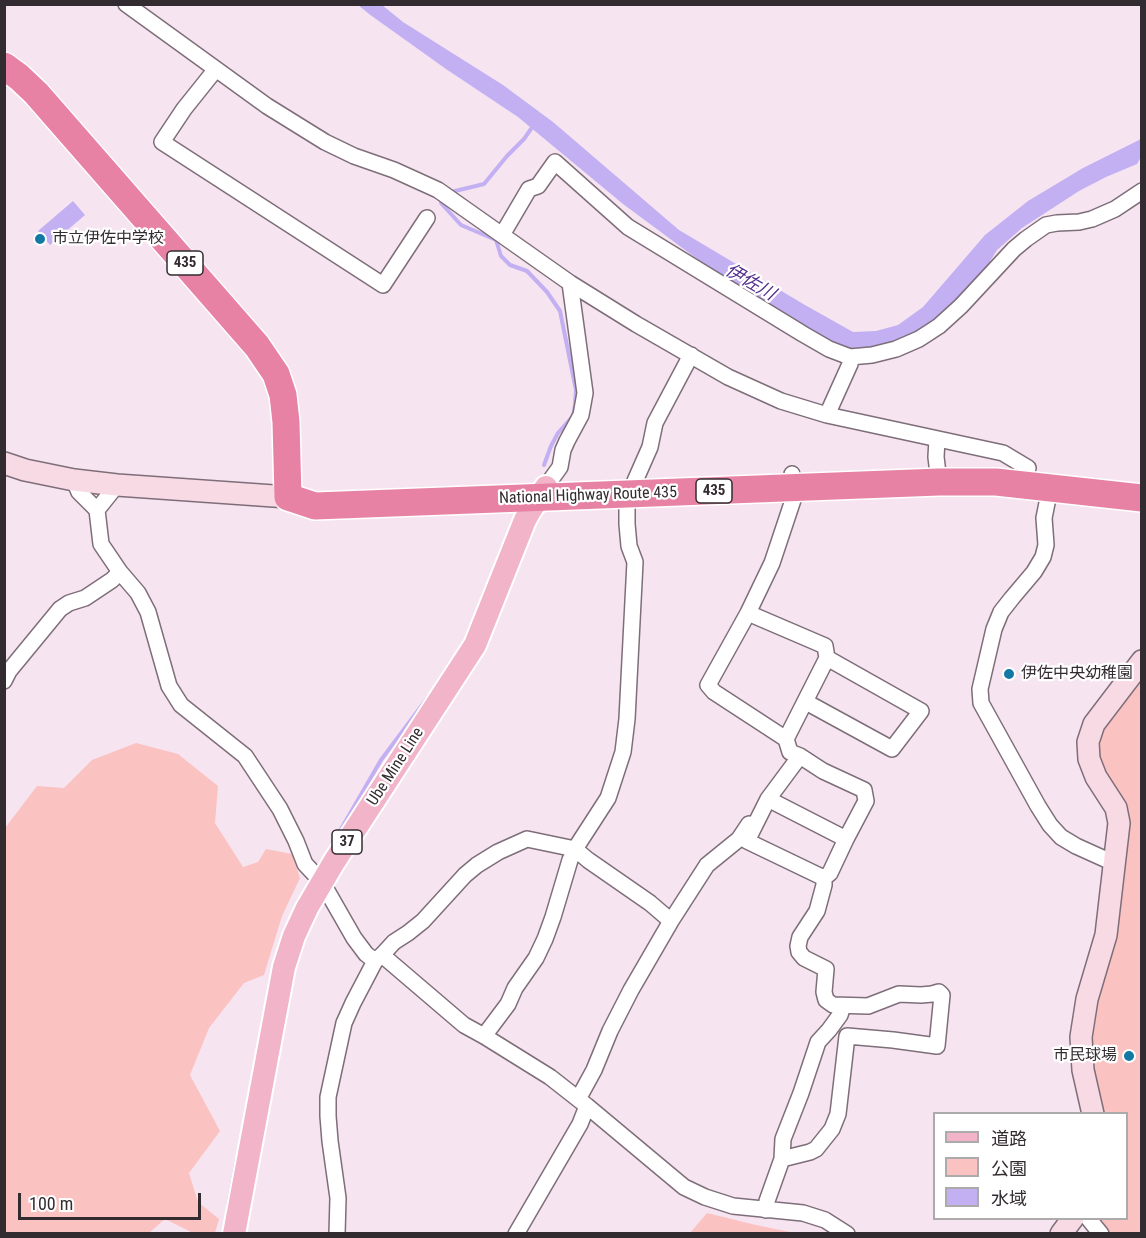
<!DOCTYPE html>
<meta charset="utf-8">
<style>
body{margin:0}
#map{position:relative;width:1146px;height:1238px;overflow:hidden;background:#f7e4f1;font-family:"Roboto Condensed","Noto Sans JP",sans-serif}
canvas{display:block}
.frame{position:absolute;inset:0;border:6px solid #322b30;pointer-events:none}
.legend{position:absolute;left:933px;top:1112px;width:195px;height:108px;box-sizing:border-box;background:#fff;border:2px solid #adaaac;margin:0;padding:8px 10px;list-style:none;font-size:18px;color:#322b30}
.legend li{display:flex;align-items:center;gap:12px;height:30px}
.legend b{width:30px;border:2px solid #adaaac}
.scale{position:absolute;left:18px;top:1193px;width:183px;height:27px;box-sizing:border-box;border:3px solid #322b30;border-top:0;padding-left:8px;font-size:18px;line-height:21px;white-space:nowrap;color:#322b30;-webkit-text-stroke:4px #fff;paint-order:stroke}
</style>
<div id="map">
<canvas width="1146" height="1238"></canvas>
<div class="frame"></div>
<ul class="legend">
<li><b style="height:8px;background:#f1b4c9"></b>道路</li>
<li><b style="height:16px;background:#fac3c2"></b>公園</li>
<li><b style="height:16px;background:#c2b0f2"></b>水域</li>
</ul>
<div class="scale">100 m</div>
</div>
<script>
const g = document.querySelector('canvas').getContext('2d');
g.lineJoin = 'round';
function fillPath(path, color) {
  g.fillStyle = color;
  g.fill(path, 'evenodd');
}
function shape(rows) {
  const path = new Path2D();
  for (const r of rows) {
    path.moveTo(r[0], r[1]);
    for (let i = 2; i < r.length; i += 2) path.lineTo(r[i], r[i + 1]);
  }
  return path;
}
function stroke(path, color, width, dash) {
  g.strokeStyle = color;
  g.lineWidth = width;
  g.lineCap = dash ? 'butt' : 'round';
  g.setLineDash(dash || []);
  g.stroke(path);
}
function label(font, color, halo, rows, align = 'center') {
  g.font = font + ' "Roboto Condensed","Noto Sans JP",sans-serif';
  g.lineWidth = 4.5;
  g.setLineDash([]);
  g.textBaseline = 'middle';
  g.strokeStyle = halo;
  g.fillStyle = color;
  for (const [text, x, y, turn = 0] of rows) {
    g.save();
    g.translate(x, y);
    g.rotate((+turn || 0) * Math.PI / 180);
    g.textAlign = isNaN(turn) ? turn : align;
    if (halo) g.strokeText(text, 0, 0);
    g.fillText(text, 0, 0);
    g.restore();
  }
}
fillPath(shape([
 [1141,674,1141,1233,1112,1233,1096,1219,1126,1218,1126,1114,1102,1113,1089,1048,1092,1025,1127,836,1102,773,1097,739],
 [136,743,178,754,218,786,215,823,243,867,258,862,266,849,292,854,300,878,282,916,264,975,244,983,209,1028,190,1075,220,1131,189,1173,198,1202,219,1219,215,1233,193,1233,165,1219,149,1233,5,1233,5,828,37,786,64,788,92,760],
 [707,1213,756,1225,795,1233,690,1233]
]), '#fac3c2');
fillPath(shape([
 [358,5,382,5,403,22,503,85,553,122,679,230,805,305,853,332,876,331,898,325,923,307,985,235,1028,201,1083,168,1141,139,1141,157,1137,164,1106,177,1079,191,1022,228,997,250,984,271,948,311,925,328,909,337,887,346,862,350,843,349,735,287,623,204,518,117,446,69,369,14],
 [73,201,85,215,50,245,38,231]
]), '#c2b0f2');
stroke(shape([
 [451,192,484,184,507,156,524,139,533,126],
 [441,203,461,225,496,240,501,256,510,265,527,271,547,292,560,311,576,390,575,405,573,416,558,433,551,446,544,465],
 [333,843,381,760,429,696],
 [228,1206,237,1158]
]), '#c2b0f2', 4);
const street = shape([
 [126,4,267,106,325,142,354,156,394,170,438,190,570,283,636,324,728,377,781,401,827,415,1003,453,1028,468],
 [216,69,184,109,162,142,383,285,427,218],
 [502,235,529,189,538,186,555,162,628,227,803,334,829,349,850,357,872,355,896,349,919,339,939,326,961,306,1014,249,1026,239,1046,225,1057,223,1079,222,1092,219,1115,209,1142,191],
 [827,415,850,364,850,357],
 [937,439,936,457,939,482],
 [792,474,793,500,772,563,748,613,708,685,714,692,786,739,790,752,800,756,823,771,864,790,866,801,846,839,830,873,824,878,747,841,768,799,800,756],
 [74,480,79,492,97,510,101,544,120,572,138,593,148,612,169,686,181,705,245,756,280,809,296,841,305,864,322,882,354,938,366,954,375,961],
 [635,481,650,447,655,423,691,355],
 [547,485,560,467,563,450,567,441,581,415,585,393,570,283],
 [1050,488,1044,518,1046,545,1043,557,1034,572,1012,598,1001,612,994,629,980,689,981,703,1038,806,1050,825,1061,837,1076,846,1107,860,1116,861],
 [97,510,117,485],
 [748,613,825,646,827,658,786,739],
 [4,681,9,671,60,609,69,603,85,598,112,580,120,572],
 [806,702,892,749,921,711,827,658],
 [768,799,846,839],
 [382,955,464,1025,484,1036,550,1077,587,1106,684,1187,705,1197,733,1206,803,1213,825,1220,847,1234],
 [484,1036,508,1004,515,988,536,958,545,939,553,917,570,860,575,849,608,798,623,752,627,719,635,562,629,546,627,524,627,495],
 [577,1098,582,1092,594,1070,610,1031,631,990,671,921,707,865,739,839,749,824],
 [782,1159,810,1152,816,1149,832,1129,838,1114,847,1036,893,1040,937,1046,942,995,939,992,932,994,921,995,899,994,868,1006,833,1005,826,1000,824,992,826,969,804,958,799,952,798,946,800,937,817,911,824,885,824,878],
 [766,1210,767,1201,782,1159,783,1139,801,1093,818,1042,829,1030,840,1015,843,1006],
 [1088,1218,1101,1234],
 [337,1234,338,1198,330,1141,328,1116,328,1097,344,1023,353,1003,375,961,382,955,394,942,408,933,423,921,465,875,477,865,498,852,527,839,575,849,588,860,650,903,671,921],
 [516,1234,580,1124,587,1106]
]);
const secondary = shape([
 [4,463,25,470,74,480,117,485,288,497],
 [1093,1114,1083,1070,1081,1037,1087,999,1106,935,1119,823,1116,808,1096,777,1089,759,1088,742,1094,724,1142,661],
 [1061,1234,1073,1218]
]);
const primary = shape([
 [234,1234,284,967,294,936,307,908,334,862,475,645,525,520,530,511,546,487]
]);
const highway = shape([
 [4,66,19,77,36,93,257,346,276,374,283,395,286,422,288,497],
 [288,497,315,506,939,482,996,482,1142,498]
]);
stroke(street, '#7e6e79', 18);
stroke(secondary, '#7e6e79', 24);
stroke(primary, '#fff', 26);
stroke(highway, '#fff', 30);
stroke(street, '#fff', 15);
stroke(secondary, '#f8dae4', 21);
stroke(primary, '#f1b4c9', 22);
stroke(highway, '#e882a5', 27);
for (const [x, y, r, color] of [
 [40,239,6,"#1478a4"],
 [1009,674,6,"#1478a4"],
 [1129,1056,6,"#1478a4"]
]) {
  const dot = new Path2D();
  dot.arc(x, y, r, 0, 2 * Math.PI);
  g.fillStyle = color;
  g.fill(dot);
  stroke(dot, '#fff', 2);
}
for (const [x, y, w] of [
 [185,263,36],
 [714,491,36],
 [347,842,30]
]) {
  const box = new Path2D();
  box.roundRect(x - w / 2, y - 12, w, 24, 4.5);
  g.fillStyle = '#fff';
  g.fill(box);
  stroke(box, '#322b30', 1.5);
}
label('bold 15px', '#322b30', null, [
 ["435",185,263],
 ["435",714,491],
 ["37",347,842]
]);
label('16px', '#322b30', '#fff', [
 ["市立伊佐中学校",52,239],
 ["伊佐中央幼稚園",1021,674],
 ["市民球場",1117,1056,"right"]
], 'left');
label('16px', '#322b30', '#fff', [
 ["National Highway Route 435",588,496,-2],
 ["Ube Mine Line",396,767,-57]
]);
label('italic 18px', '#54308e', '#fff', [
 ["伊佐川",750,283,30]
]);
</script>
